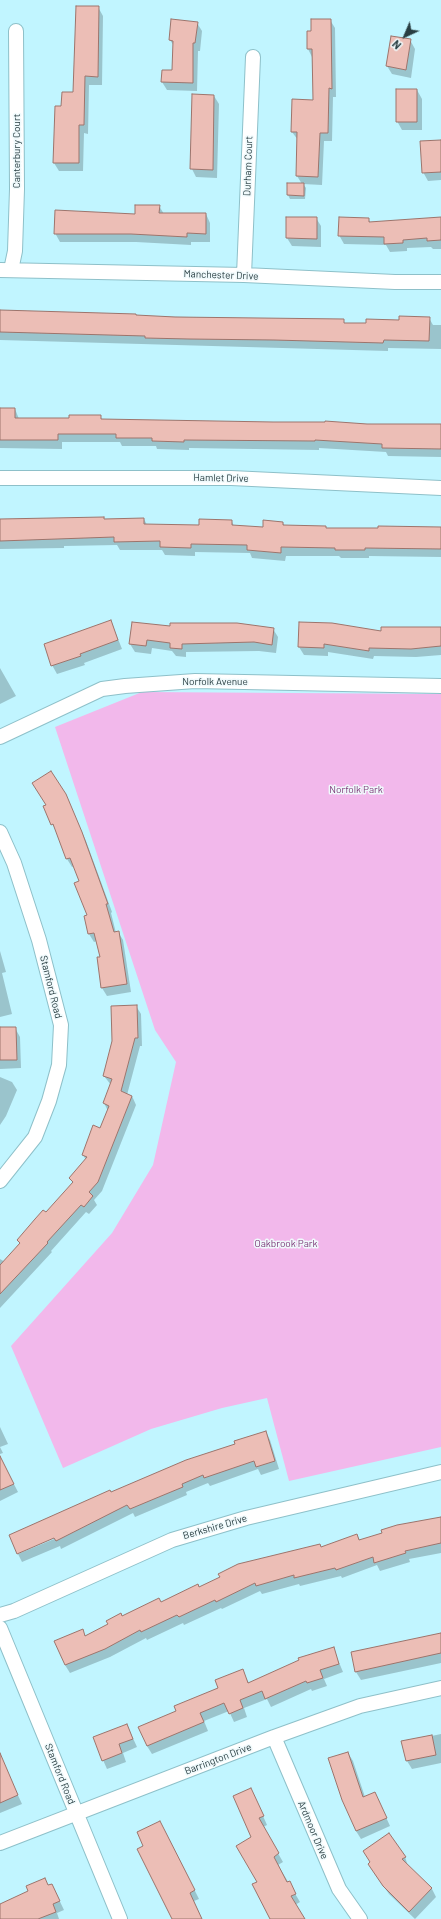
<!DOCTYPE html>
<style>
body{margin:0}
#map{position:relative;width:441px;height:1919px;overflow:hidden;background:#c1f5ff;font-family:Barlow,sans-serif}
canvas{display:block}
.north{position:absolute;left:385px;top:16px;width:40px;height:40px;-webkit-text-stroke:3px #f0fafc;paint-order:stroke;rotate:224deg;font-size:11px;font-weight:700;line-height:16px;text-align:center;color:#293e42}
.north::after{content:'';display:block;margin:auto;width:14px;height:18px;background:#293e42;clip-path:polygon(50% 0,100% 100%,50% 72%,0 100%)}
</style>
<div id="map">
<canvas width="441" height="1919"></canvas>
<div class="north">N</div>
</div>
<script>
const g = document.querySelector('canvas').getContext('2d');
g.lineJoin = 'round';
function fillPath(path, color) {
  g.fillStyle = color;
  g.fill(path, 'evenodd');
}
function shape(rows) {
  const path = new Path2D();
  for (const r of rows) {
    path.moveTo(r[0], r[1]);
    for (let i = 2; i < r.length; i += 2) path.lineTo(r[i], r[i + 1]);
  }
  return path;
}
function stroke(path, color, width, dash) {
  g.strokeStyle = color;
  g.lineWidth = width;
  g.lineCap = dash ? 'butt' : 'round';
  g.setLineDash(dash || []);
  g.stroke(path);
}
function label(font, color, halo, rows, align = 'center') {
  g.font = font + ' Barlow,sans-serif';
  g.lineWidth = 3;
  g.setLineDash([]);
  g.textBaseline = 'middle';
  g.strokeStyle = halo;
  g.fillStyle = color;
  for (const [text, x, y, turn = 0] of rows) {
    g.save();
    g.translate(x, y);
    g.rotate((+turn || 0) * Math.PI / 180);
    g.textAlign = isNaN(turn) ? turn : align;
    if (halo) g.strokeText(text, 0, 0);
    g.fillText(text, 0, 0);
    g.restore();
  }
}
fillPath(shape([
 [142,692,441,694,441,1447,289,1481,267,1398,222,1408,151,1429,63,1468,11,1346,112,1233,153,1165,176,1062,155,1030,55,727]
]), '#f2b8eb');
fillPath(shape([
 [98,7,103,16,102,85,89,85,88,134,84,133,83,171,59,171,54,163,62,107,74,93],
 [330,20,335,28,336,97,333,97,332,141,324,141,322,185,303,184,306,188,305,199,290,199,288,195,302,184,297,176,298,140,292,132,314,101,312,57,308,49,312,32],
 [197,23,202,31,200,51,198,51,197,91,167,90,162,82,173,71,174,46,170,40],
 [410,40,415,49,411,78,392,74,387,66],
 [417,90,422,99,422,130,402,130,397,121],
 [214,96,219,104,217,178,196,177,192,169],
 [441,142,441,180,428,181,423,172],
 [159,206,164,214,206,214,210,223,210,242,191,242,191,245,136,242,60,242,55,233,136,215],
 [287,218,316,218,321,226,321,247,292,246,287,238],
 [441,218,441,249,433,249,431,247,407,248,407,251,390,252,386,245,344,244,339,235,368,219,371,223],
 [0,311,137,316,343,320,345,324,367,324,429,318,433,325,441,325,441,349,388,348,388,351,0,340],
 [0,409,15,409,19,419,70,419,100,416,102,420,441,425,441,457,388,456,386,452,319,448,319,450,189,448,189,450,157,449,156,446,122,446,120,442,62,442,62,449,0,448],
 [0,519,144,519,147,525,200,526,231,520,234,526,264,528,283,523,285,526,326,527,327,529,441,528,441,557,369,556,369,558,341,558,339,556,286,556,285,561,252,558,250,553,195,552,195,556,165,555,162,550,120,550,117,545,64,546,64,548,0,549],
 [111,621,122,649,84,663,85,665,57,674,52,665],
 [171,627,273,629,278,637,276,653,259,651,186,652,186,657,176,656,172,651,152,648,151,654,135,652,130,644],
 [441,628,441,655,416,657,374,656,373,659,328,652,328,656,304,655,299,647,382,632],
 [0,668,16,696,0,704],
 [65,795,86,841,112,912,111,913,116,933,118,932,123,940,131,992,107,996,102,988,101,958,97,941,94,942,89,934,89,916,80,881,75,866,72,867,67,859,58,832,52,824],
 [0,951,6,972,2,973,12,1014,0,1017],
 [136,1006,141,1014,142,1046,140,1046,127,1095,132,1096,136,1105,102,1191,94,1200,97,1205,89,1214,86,1212,51,1251,52,1252,0,1308,0,1259,5,1262,21,1244,18,1240,46,1214,73,1183,70,1178,86,1160,83,1155,101,1129,108,1111,104,1103,111,1085,104,1076],
 [0,1028,15,1028,20,1037,21,1068,0,1069],
 [0,1077,12,1082,17,1090,6,1116,0,1125],
 [0,1427,8,1444,0,1447,3,1453,0,1454],
 [266,1432,270,1440,279,1469,261,1475,258,1469,210,1486,208,1483,186,1492,187,1495,135,1517,133,1513,61,1549,60,1546,22,1562,18,1554,59,1537,111,1493],
 [0,1457,18,1492,0,1501],
 [441,1517,441,1553,409,1559,410,1562,380,1571,377,1565,342,1578,341,1576,300,1586,299,1584,262,1594,260,1591,222,1609,221,1608,184,1625,183,1623,147,1640,146,1638,110,1657,70,1673,65,1665,82,1631,86,1637,122,1617,199,1588,221,1578,238,1565,319,1545,321,1548,357,1535,360,1540,383,1534,398,1526],
 [441,1634,441,1663,361,1680,356,1672],
 [333,1648,343,1672,324,1679,327,1686,312,1691,311,1689,271,1707,267,1699,244,1708,247,1717,234,1722,229,1711,204,1721,208,1731,152,1754,147,1746,139,1727,178,1711,219,1688,242,1670,249,1683],
 [127,1725,137,1747,123,1753,126,1762,107,1769,103,1760],
 [441,1734,441,1763,412,1769,407,1761,403,1742],
 [348,1753,353,1761,365,1797,375,1793,390,1826,361,1839,356,1831],
 [3,1763,22,1804,0,1813,0,1765],
 [251,1789,267,1825,263,1827,283,1862,278,1865,300,1902,295,1905,304,1919,270,1919,253,1885,259,1882,252,1838],
 [165,1831,199,1899,194,1901,202,1919,173,1919],
 [405,1857,408,1866,432,1889,436,1897,415,1919,389,1894,374,1873],
 [52,1885,64,1910,57,1913,59,1919,1,1919,0,1906]
]), '#0003');
const building = shape([
 [76,6,99,6,98,77,85,76,84,125,79,125,79,163,53,163,55,106,61,106,62,92,73,92,76,6],
 [171,19,198,22,195,43,193,43,193,83,161,82,162,70,172,70,173,41,169,40,171,19],
 [311,19,331,19,332,89,329,88,328,133,320,133,318,177,296,176,297,132,291,132,292,99,313,100,312,49,307,49,307,31,311,31,311,19],
 [391,36,411,39,406,70,386,66,391,36],
 [396,89,417,89,417,122,396,122,396,89],
 [192,94,214,95,213,170,190,169,192,94],
 [441,140,441,172,422,173,420,141,441,140],
 [287,183,304,183,304,196,287,195,287,183],
 [135,205,160,205,159,213,206,213,206,234,187,233,187,237,131,234,54,234,55,210,135,214,135,205],
 [286,217,317,217,317,239,286,238,286,217],
 [339,217,369,218,369,222,441,217,441,240,427,241,427,238,403,240,403,243,384,244,384,237,338,236,339,217],
 [0,310,136,314,136,315,175,317,344,319,344,323,366,323,366,319,399,320,399,316,430,317,429,341,384,340,383,343,274,340,189,339,145,338,145,336,0,332,0,310],
 [0,408,15,408,15,418,69,418,69,415,101,415,101,419,273,422,325,422,325,421,367,424,441,424,441,449,382,448,382,444,315,440,315,441,184,440,184,442,152,441,152,438,116,438,116,434,58,434,58,440,0,440,0,408],
 [104,517,104,519,144,518,144,524,199,525,199,519,232,520,232,525,263,527,263,520,283,522,283,525,326,526,326,528,378,528,378,526,441,527,441,549,365,548,365,550,335,550,335,548,281,547,281,553,247,550,247,545,191,544,191,548,160,547,160,541,114,542,114,537,0,541,0,519,104,517],
 [111,620,118,640,80,654,81,656,51,666,44,644,111,620],
 [132,622,170,626,170,623,237,623,274,628,272,645,254,642,182,644,182,649,170,648,170,643,147,640,146,646,129,644,132,622],
 [299,622,332,623,381,631,381,627,441,627,441,646,411,649,369,648,369,651,324,644,324,648,298,647,299,622],
 [51,771,66,794,82,832,108,904,106,904,114,932,119,931,127,984,101,988,97,957,100,957,94,933,88,934,84,916,87,915,74,883,79,881,70,858,66,859,53,824,51,825,43,806,46,805,32,783,51,771],
 [137,1005,138,1038,135,1038,121,1091,132,1096,98,1182,89,1192,93,1196,84,1207,81,1205,47,1242,48,1243,0,1294,0,1265,20,1243,17,1240,35,1219,43,1210,46,1212,73,1182,69,1178,87,1157,82,1155,93,1125,100,1128,109,1106,103,1103,112,1079,103,1076,112,1041,111,1006,137,1005],
 [0,1027,16,1027,17,1060,0,1060,0,1027],
 [266,1431,275,1461,256,1467,254,1461,204,1478,203,1475,182,1484,183,1487,166,1494,130,1509,127,1505,56,1541,54,1538,17,1554,9,1535,110,1490,111,1492,186,1460,235,1444,234,1441,266,1431],
 [0,1456,14,1484,0,1490,0,1456],
 [441,1517,441,1543,405,1551,406,1553,374,1563,373,1557,336,1570,335,1568,294,1578,294,1575,256,1586,255,1583,216,1602,215,1600,179,1617,177,1615,141,1632,140,1630,105,1649,65,1665,54,1641,83,1629,85,1636,108,1624,106,1621,121,1613,122,1616,159,1598,161,1602,198,1584,199,1587,220,1577,218,1574,238,1564,320,1544,321,1547,357,1534,359,1540,382,1533,381,1530,397,1525,441,1517],
 [441,1633,441,1653,355,1672,351,1652,441,1633],
 [334,1647,339,1664,320,1670,323,1678,307,1683,306,1681,265,1699,262,1691,240,1700,243,1708,229,1714,224,1703,200,1713,204,1722,147,1746,138,1727,176,1711,174,1706,218,1688,215,1680,243,1669,248,1683,299,1660,298,1658,334,1647],
 [127,1724,133,1739,119,1744,122,1753,102,1761,93,1737,127,1724],
 [432,1735,436,1755,406,1761,401,1741,432,1735],
 [348,1752,363,1797,375,1792,387,1818,356,1831,342,1800,328,1758,348,1752],
 [0,1753,18,1795,0,1803,0,1753],
 [251,1788,264,1816,259,1818,279,1853,274,1857,287,1882,290,1881,296,1894,291,1896,305,1919,270,1919,252,1884,257,1882,236,1846,251,1837,233,1796,251,1788],
 [160,1821,195,1890,190,1893,202,1919,172,1919,137,1849,143,1846,137,1832,160,1821],
 [389,1833,406,1857,402,1859,432,1888,409,1912,383,1886,368,1864,370,1862,363,1851,389,1833],
 [45,1878,48,1885,52,1884,60,1901,53,1904,56,1912,38,1919,0,1919,0,1904,28,1891,26,1886,45,1878]
]);
fillPath(building, '#ecbeb6');
stroke(building, '#9d746c', 1);
const minor = shape([
 [0,270,244,275,395,282,441,282],
 [11,270,15,251,17,189,16,31],
 [244,275,253,57],
 [0,478,231,478,441,488],
 [0,737,102,689,125,686,195,681,441,686],
 [0,832,14,863,39,940,61,1025,59,1065,49,1101,35,1137,0,1181],
 [0,1615,14,1611,172,1540,246,1518,441,1472],
 [0,1628,120,1919],
 [274,1737,339,1889,360,1919],
 [0,1843,274,1737,360,1706,441,1688]
]);
stroke(minor, '#8ec0c9', 16);
stroke(minor, '#fff', 14);
label('10px', '#293e42', '#f0fafc', [
 ["Canterbury Court",17,151,-90],
 ["Durham Court",248,166,-88],
 ["Manchester Drive",221,275,2],
 ["Hamlet Drive",221,478,1],
 ["Norfolk Avenue",215,682],
 ["Stamford Road",51,987,76],
 ["Berkshire Drive",215,1527,-16],
 ["Barrington Drive",218,1759,-21],
 ["Stamford Road",60,1774,68],
 ["Ardmoor Drive",313,1830,67]
]);
label('10px', '#7d3978', '#f0fafc', [
 ["Norfolk Park",356,790],
 ["Oakbrook Park",286,1244]
]);
</script>
